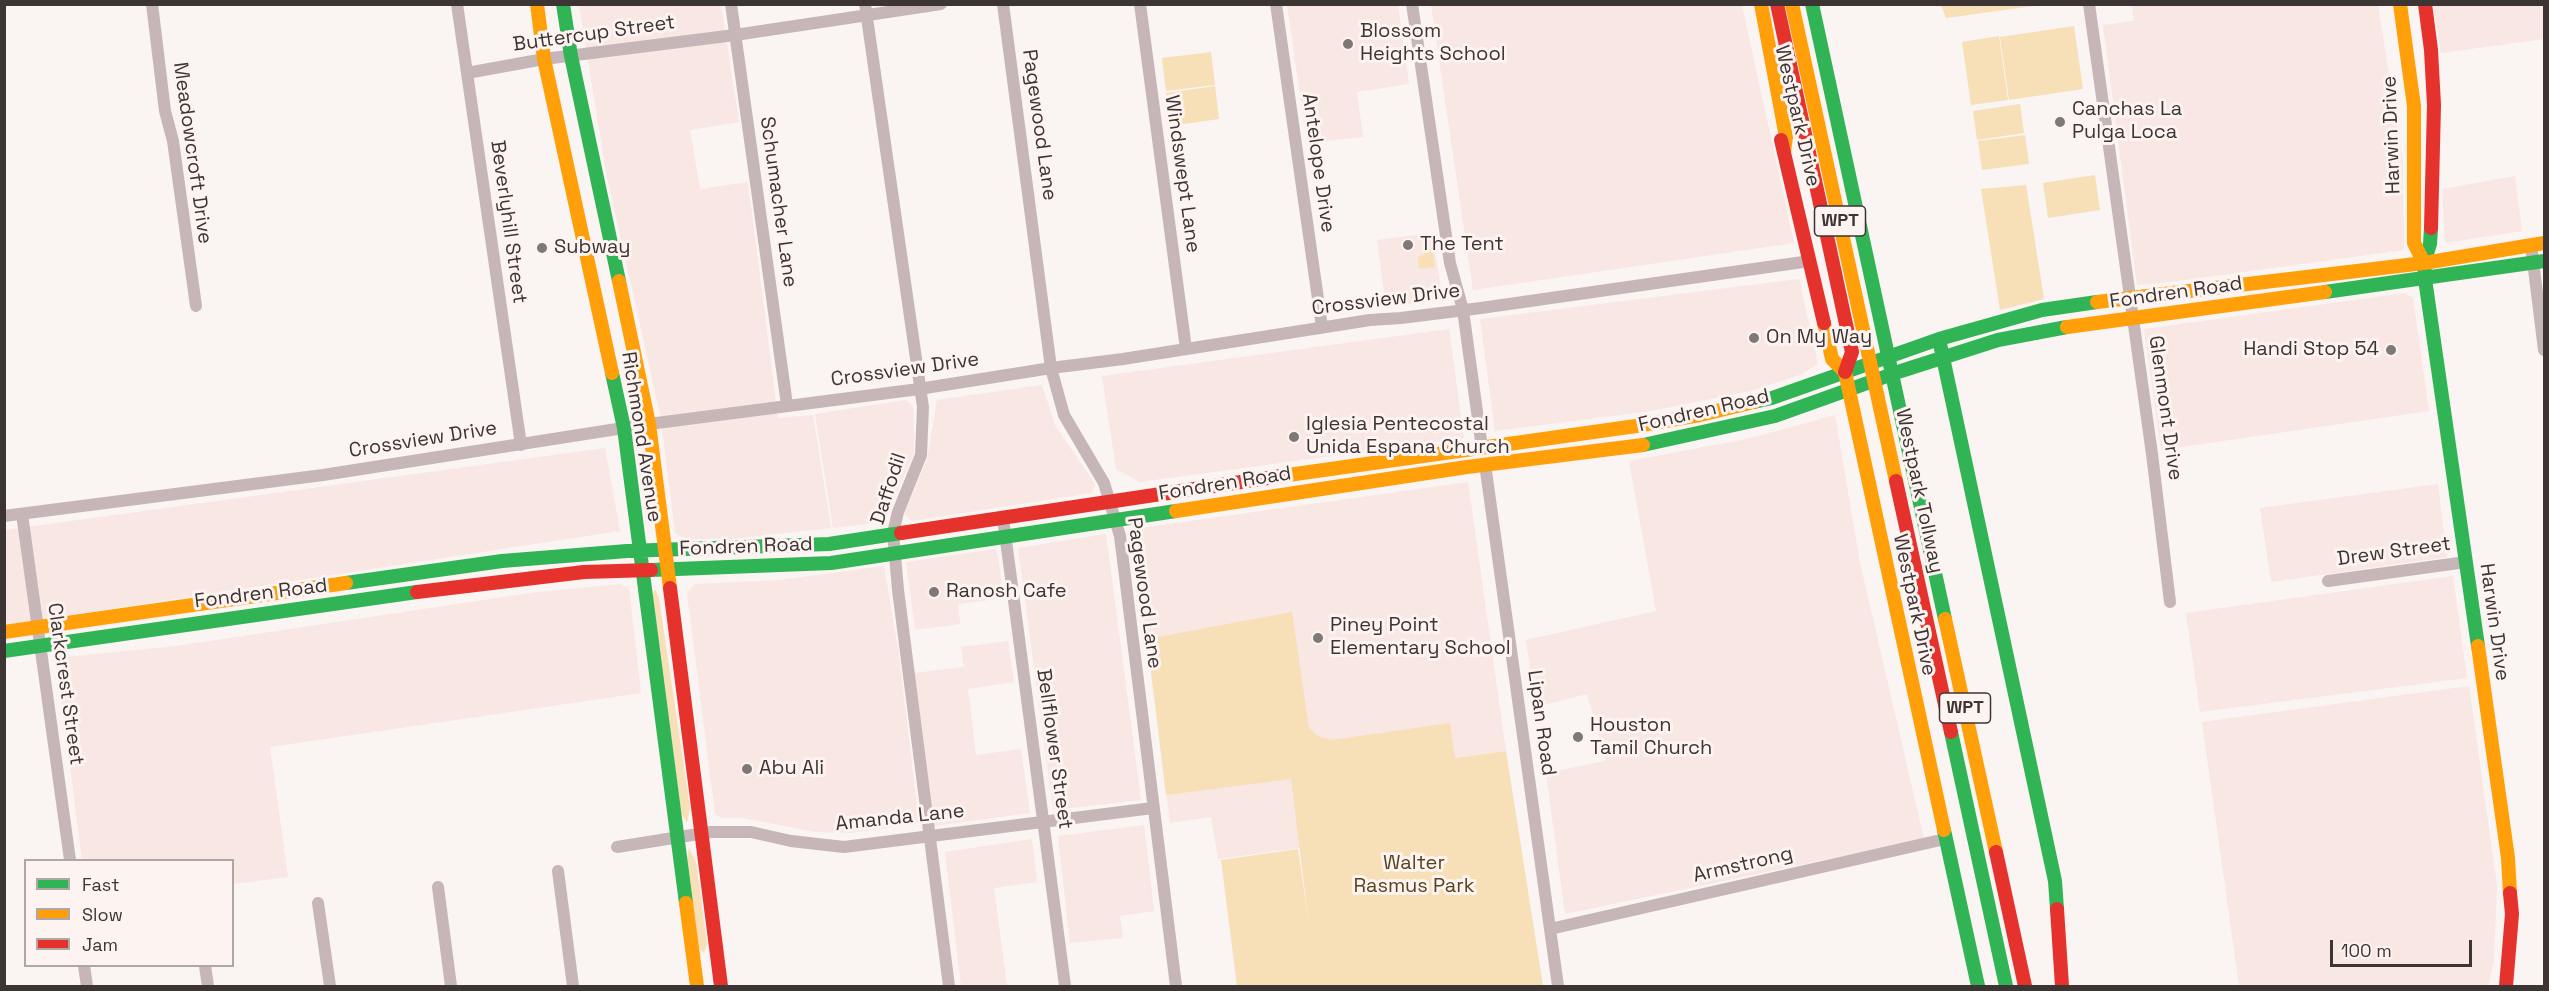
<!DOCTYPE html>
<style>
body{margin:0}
#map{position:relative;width:2549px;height:991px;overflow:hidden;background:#faf4f3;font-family:"Space Grotesk",sans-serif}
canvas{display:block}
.frame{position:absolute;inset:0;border:6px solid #3c3533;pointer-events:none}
.legend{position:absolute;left:24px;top:859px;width:210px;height:108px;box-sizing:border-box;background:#fdf3f0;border:2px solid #b0a7a4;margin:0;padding:8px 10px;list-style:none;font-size:18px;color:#3c3533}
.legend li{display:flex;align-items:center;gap:12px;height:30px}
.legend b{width:30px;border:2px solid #b0a7a4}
.scale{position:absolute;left:2330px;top:940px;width:142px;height:27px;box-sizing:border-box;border:3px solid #3c3533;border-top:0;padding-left:8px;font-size:18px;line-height:21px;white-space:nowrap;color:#3c3533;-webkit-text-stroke:4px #fdf3f0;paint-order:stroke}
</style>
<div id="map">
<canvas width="2549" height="991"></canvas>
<div class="frame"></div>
<ul class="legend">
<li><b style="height:8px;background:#30b455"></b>Fast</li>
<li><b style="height:8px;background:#ff9f0a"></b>Slow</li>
<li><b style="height:8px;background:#e5322d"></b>Jam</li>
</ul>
<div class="scale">100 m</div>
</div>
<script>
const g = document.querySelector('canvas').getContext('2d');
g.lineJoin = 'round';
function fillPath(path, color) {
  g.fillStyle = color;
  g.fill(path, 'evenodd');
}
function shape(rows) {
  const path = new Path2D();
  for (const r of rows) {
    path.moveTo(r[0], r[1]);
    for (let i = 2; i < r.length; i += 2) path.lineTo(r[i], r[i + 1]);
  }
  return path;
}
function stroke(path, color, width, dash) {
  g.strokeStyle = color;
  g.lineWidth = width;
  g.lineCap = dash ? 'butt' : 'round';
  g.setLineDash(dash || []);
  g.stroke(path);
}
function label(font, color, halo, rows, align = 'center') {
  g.font = font + ' "Space Grotesk",sans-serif';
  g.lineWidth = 6;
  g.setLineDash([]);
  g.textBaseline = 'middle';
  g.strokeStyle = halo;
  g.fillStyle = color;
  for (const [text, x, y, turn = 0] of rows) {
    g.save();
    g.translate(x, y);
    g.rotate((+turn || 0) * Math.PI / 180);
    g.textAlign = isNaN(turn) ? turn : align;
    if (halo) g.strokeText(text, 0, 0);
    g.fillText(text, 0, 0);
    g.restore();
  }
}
fillPath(shape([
 [579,5,721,5,739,122,690,130,700,189,748,182,778,418,813,415,831,528,731,539,685,539,675,533,661,419,606,172],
 [1287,5,1398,5,1409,84,1357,92,1363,137,1307,143],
 [1431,5,1742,5,1794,243,1473,290],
 [2132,5,2378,5,2403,162,2404,250,2178,281,2137,285,2103,25,2134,21],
 [2433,5,2544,5,2544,39,2441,53],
 [2515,176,2522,231,2445,243,2442,189],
 [1432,233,1443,300,1386,307,1377,240],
 [1799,279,1818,364,1802,374,1751,391,1651,411,1495,431,1480,319],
 [2405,293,2413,298,2429,411,2161,450,2144,329],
 [1449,329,1464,438,1140,482,1116,469,1102,376],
 [1042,385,1055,425,1095,484,1092,493,912,521,904,514,927,460,937,400],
 [906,400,913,406,914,453,884,522,833,528,815,414],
 [1835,415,1860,563,1924,839,1565,914,1546,773,1606,761,1587,694,1535,707,1526,640,1656,611,1629,461,1747,439],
 [605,448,620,531,5,625,5,530],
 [1468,482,1506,751,1292,779,1300,848,1218,859,1211,817,1170,823,1133,529],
 [2438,484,2447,557,2271,582,2260,508],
 [1106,534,1141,800,1053,810,1018,548],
 [995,549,998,556,1004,598,958,604,960,624,915,630,906,562],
 [884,566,899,655,919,823,851,833,815,832,743,818,721,818,715,814,687,593,695,584,780,580],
 [2453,576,2467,678,2200,712,2186,613],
 [621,584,629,589,641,693,270,747,288,877,233,884,232,860,82,860,56,658,176,646,537,592],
 [1008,641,1014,682,968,689,976,755,1021,749,1030,813,934,826,914,673,964,667,961,647],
 [2469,686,2497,885,2494,959,2488,986,2239,986,2202,722],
 [1144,825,1154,911,1120,916,1123,938,1070,943,1058,836],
 [1032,839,1037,882,994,888,1007,986,961,986,945,852]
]), '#f8e7e3');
fillPath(shape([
 [1941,5,1941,4,2041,5,1946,18],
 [2074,26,2083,89,2009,100,2000,37],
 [1999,36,2008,100,1971,105,1962,42],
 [1211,52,1215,85,1166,91,1162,58],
 [1215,86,1219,119,1171,126,1166,93],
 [2020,104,2024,133,1977,140,1973,111],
 [2025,135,2029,164,1982,170,1978,141],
 [2095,175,2100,210,2048,218,2043,183],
 [2026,185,2044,299,2000,310,1981,189],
 [1431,240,1435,267,1419,269,1418,256,1424,255,1422,241],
 [655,589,659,598,690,808,687,823,678,807,652,597],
 [1292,612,1309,728,1318,736,1332,740,1450,723,1455,758,1506,751,1543,986,1237,986,1221,860,1298,849,1309,925,1291,779,1166,795,1147,639],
 [689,848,696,862,707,944,704,953,699,948,686,865]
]), '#f7dfb8');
stroke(shape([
 [152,4,165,111,173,141,196,306],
 [457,4,521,445],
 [731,4,787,405],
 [865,4,923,407,921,455,898,512,893,533,898,590,949,986],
 [1003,4,1051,368,1064,415,1104,483,1120,536,1176,986],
 [1140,4,1186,349],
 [1276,4,1322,327],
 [1412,4,1450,263,1463,310,1482,448],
 [2089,4,2152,454,2170,602],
 [467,73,544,59,735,35,941,4],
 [2531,245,2544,350],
 [1485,464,1558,986],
 [22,514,70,860],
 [4,516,323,475,649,424,919,389,1051,368,1123,359,1370,320,1401,318,1481,308,1810,261],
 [1003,518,1065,986],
 [2328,581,2466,562],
 [617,847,711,832,751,832,791,841,844,847,1153,808],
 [558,871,573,986],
 [438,887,451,986],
 [318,903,330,986],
 [1550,929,1945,839],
 [84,966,87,986],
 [205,966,208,986]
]), '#c7b6b7', 12);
stroke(shape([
 [563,4,571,56,619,281],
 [1812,4,1945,619],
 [2431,228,2430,244,2424,263,2425,279,2478,646],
 [2325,292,2544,261],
 [1939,339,2055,881,2057,909],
 [612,373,624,428,686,903],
 [1754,402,1772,398,1939,339,2042,310,2097,302],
 [1643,445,1775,416,1901,371,1998,340,2067,327],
 [651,570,831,563,1176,511],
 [346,583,502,561,627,551,829,544,901,533],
 [4,651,417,592],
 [1951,732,2006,986],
 [1944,830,1978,986]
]), '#30b455', 14);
stroke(shape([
 [537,4,544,59,612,373],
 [1761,4,1786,137,1784,152],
 [1792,4,1896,481],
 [2400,4,2414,106,2414,243,2424,263],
 [619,281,649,424,670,588],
 [2097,302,2424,263,2544,243],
 [1824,323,1832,359,1845,372,1944,830],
 [2067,327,2325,292],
 [1281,476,1636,426,1700,415,1754,402],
 [1176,511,1467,467,1643,445],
 [1945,619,1996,852],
 [4,632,346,583],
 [2478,646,2508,858,2510,893],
 [686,903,697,986]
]), '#ff9f0a', 14);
stroke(shape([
 [1777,4,1852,352,1845,372],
 [2425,4,2431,50,2434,105,2431,228],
 [1781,140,1824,323],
 [1896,481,1951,732],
 [901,533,1281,476],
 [670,588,721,986],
 [417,592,584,572,651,570],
 [1996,852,2025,986],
 [2057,909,2062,986],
 [2506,986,2512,914,2510,893]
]), '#e5322d', 14);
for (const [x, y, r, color] of [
 [1348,44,6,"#7e7876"],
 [2060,122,6,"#7e7876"],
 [1408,245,6,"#7e7876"],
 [542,248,6,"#7e7876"],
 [1754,338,6,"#7e7876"],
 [2391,350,6,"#7e7876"],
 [1294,437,6,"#7e7876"],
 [934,592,6,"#7e7876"],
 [1318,638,6,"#7e7876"],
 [1578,737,6,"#7e7876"],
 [747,769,6,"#7e7876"]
]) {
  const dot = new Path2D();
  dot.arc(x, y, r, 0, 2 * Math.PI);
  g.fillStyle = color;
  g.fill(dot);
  stroke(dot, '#fdf3f0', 2);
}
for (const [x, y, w] of [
 [1840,221,51],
 [1965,708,51]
]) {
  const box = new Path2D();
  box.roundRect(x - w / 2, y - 15, w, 30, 4.5);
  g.fillStyle = '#fdf3f0';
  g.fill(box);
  stroke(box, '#3c3533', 1.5);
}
label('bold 18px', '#3c3533', null, [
 ["WPT",1840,221],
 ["WPT",1965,708]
]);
label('20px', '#3c3533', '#fdf3f0', [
 ["Blossom",1360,32],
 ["Heights School",1360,55],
 ["Canchas La",2072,110],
 ["Pulga Loca",2072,133],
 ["The Tent",1420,245],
 ["Subway",554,248],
 ["On My Way",1766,338],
 ["Handi Stop 54",2379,350,"right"],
 ["Iglesia Pentecostal",1306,425],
 ["Unida Espana Church",1306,448],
 ["Ranosh Cafe",946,592],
 ["Piney Point",1330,626],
 ["Elementary School",1330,649],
 ["Houston",1590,726],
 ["Tamil Church",1590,749],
 ["Abu Ali",759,769]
], 'left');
label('20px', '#3c3533', '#fdf3f0', [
 ["Buttercup Street",594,34,-8],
 ["Westpark Drive",1797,116,77],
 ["Pagewood Lane",1039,125,82],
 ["Harwin Drive",2392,135,-92],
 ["Meadowcroft Drive",192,153,82],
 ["Antelope Drive",1318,163,82],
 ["Windswept Lane",1182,174,82],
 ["Schumacher Lane",778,202,82],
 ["Beverlyhill Street",508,222,82],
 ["Fondren Road",2176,293,-8],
 ["Crossview Drive",1386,300,-7],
 ["Crossview Drive",905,370,-8],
 ["Glenmont Drive",2165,408,82],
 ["Fondren Road",1704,411,-13],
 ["Richmond Avenue",641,437,81],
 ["Crossview Drive",423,440,-9],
 ["Fondren Road",1225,484,-9],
 ["Daffodil",889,489,-72],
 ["Westpark Tollway",1919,491,78],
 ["Fondren Road",746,547,-2],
 ["Drew Street",2394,552,-8],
 ["Pagewood Lane",1144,593,82],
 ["Fondren Road",261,594,-7],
 ["Westpark Drive",1914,605,78],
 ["Harwin Drive",2494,622,82],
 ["Clarkcrest Street",65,684,82],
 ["Lipan Road",1541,723,82],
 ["Bellflower Street",1054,749,82],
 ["Amanda Lane",900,818,-6],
 ["Armstrong",1743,865,-13]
]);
label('20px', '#57441f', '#fdf3f0', [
 ["Walter",1414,864],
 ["Rasmus Park",1414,887]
]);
</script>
